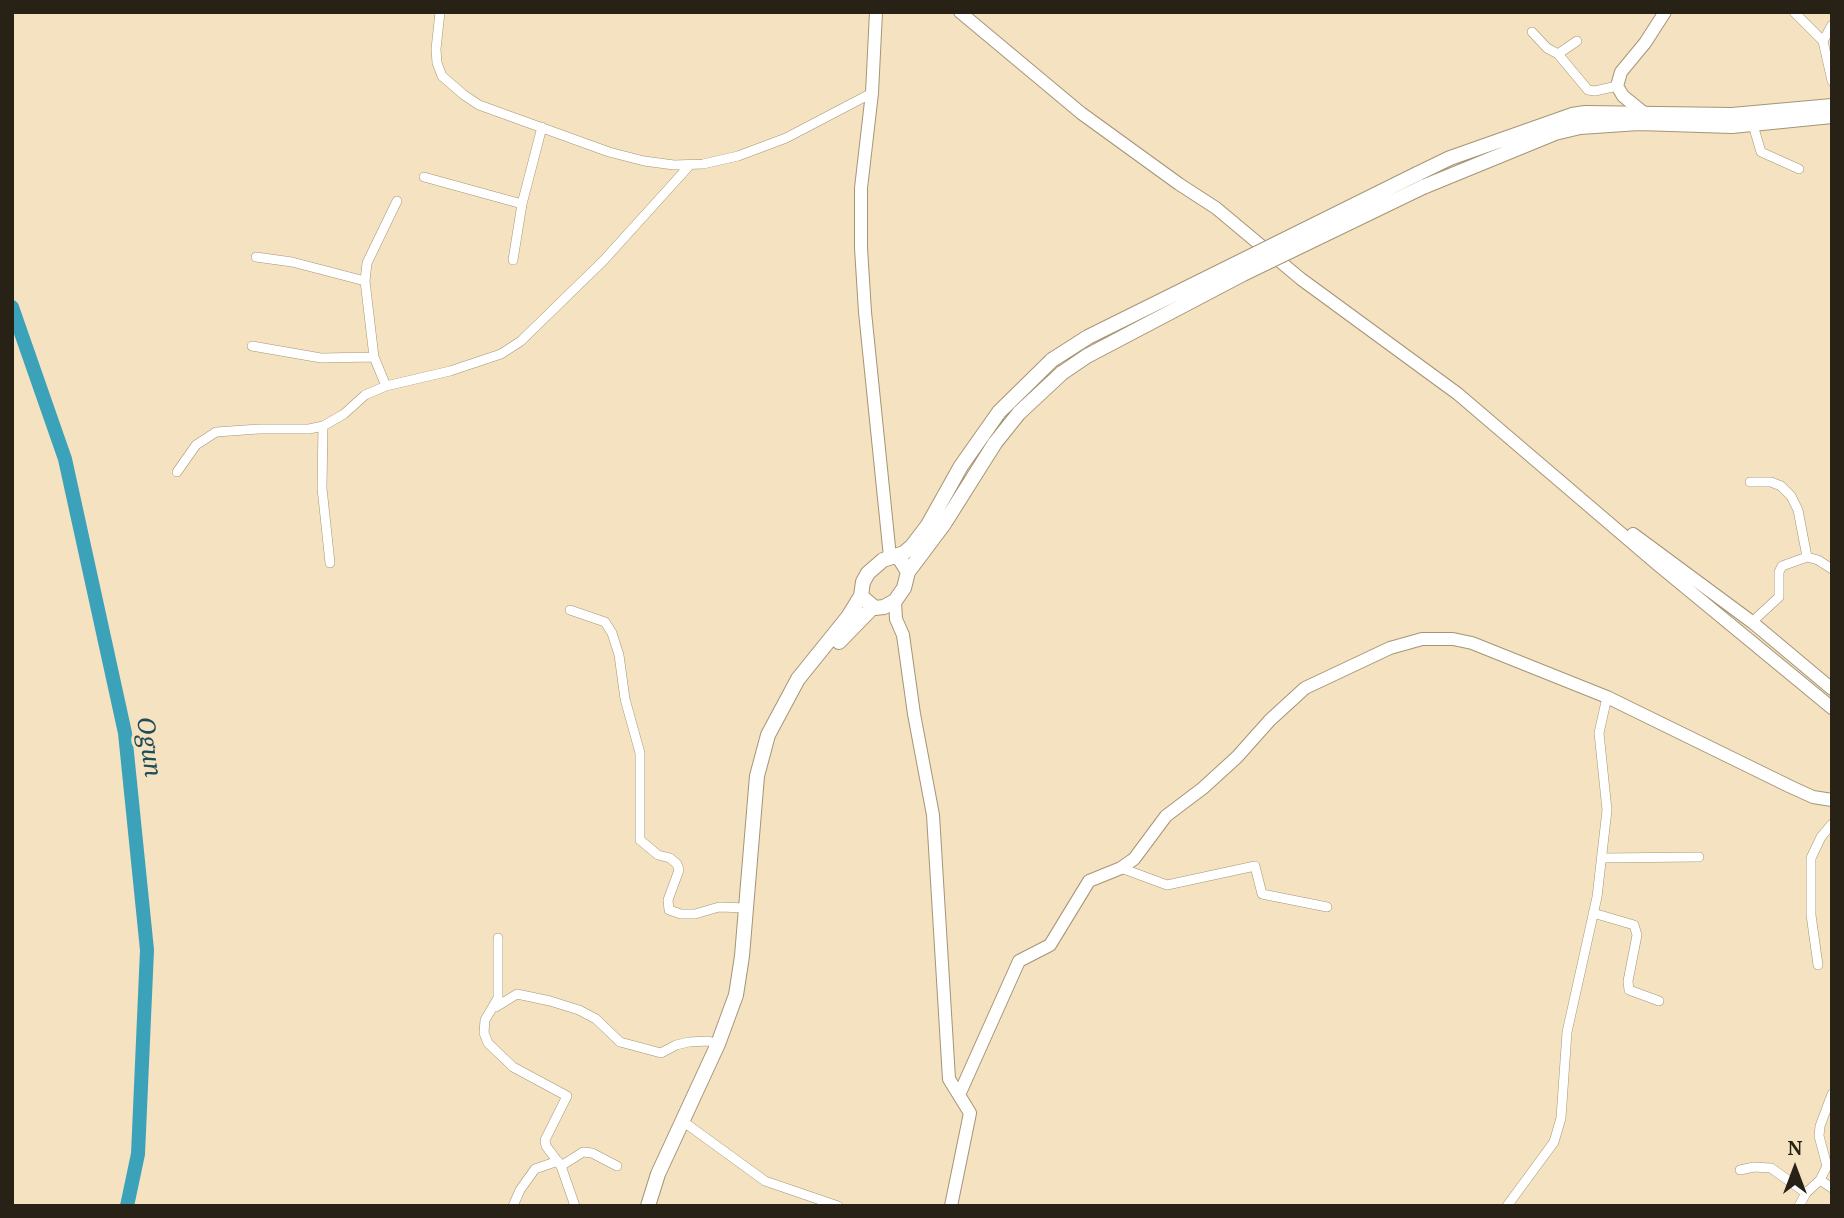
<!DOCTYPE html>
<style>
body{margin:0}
#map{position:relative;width:1844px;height:1218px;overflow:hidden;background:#f4e2c1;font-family:"Noto Serif",serif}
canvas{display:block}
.frame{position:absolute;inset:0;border:14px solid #282115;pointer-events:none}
.north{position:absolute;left:1760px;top:1134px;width:70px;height:70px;-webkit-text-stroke:5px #f4e2c1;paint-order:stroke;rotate:0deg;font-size:19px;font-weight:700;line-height:28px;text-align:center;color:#282115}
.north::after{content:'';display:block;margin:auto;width:24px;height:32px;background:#282115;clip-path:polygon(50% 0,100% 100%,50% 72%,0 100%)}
</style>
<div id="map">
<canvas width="1844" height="1218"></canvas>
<div class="frame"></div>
<div class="north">N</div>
</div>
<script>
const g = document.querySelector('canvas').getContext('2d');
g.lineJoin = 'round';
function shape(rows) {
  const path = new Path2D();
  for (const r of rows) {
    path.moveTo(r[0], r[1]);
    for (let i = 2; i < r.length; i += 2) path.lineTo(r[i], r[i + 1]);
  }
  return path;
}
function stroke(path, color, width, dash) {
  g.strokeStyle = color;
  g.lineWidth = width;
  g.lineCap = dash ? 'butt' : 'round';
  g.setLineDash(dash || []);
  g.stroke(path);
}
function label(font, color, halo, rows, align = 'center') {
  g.font = font + ' "Noto Serif",serif';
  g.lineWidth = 6;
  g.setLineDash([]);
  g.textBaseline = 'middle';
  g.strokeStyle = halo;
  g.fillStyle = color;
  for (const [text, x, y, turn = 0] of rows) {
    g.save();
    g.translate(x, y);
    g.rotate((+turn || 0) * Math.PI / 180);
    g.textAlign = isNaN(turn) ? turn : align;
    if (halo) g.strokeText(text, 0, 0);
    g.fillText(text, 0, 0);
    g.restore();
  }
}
stroke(shape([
 [12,307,65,459,125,733,147,950,138,1154,127,1206]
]), '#3ba2ba', 14);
const street = shape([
 [440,12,436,49,437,63,442,76,464,95,479,105,609,152,644,161,674,165,703,164,738,156,786,138,872,93],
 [1794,12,1823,41,1832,81],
 [1532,32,1547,48,1558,54,1588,90,1595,91,1617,86],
 [1823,41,1832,25],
 [1558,54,1577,41],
 [1753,125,1761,152,1799,169],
 [424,177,522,204],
 [256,257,292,262,365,281],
 [513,260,522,204,542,127],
 [252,346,321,358,374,357],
 [386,386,374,357,365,281,367,263,397,201],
 [323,426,322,488,330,563],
 [177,472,196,445,216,432,259,429,309,429,323,426,344,414,365,395,386,386,450,371,501,354,521,341,604,260,690,165],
 [1750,482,1771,482,1781,486,1791,496,1798,510,1807,557],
 [570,610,605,622,612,633,619,655,625,699,640,753,640,840,658,855,670,858,677,864,679,870,668,900,669,910,681,914,695,914,719,907,746,908],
 [1752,622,1779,597,1779,572,1782,566,1807,557,1818,560,1832,569],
 [1602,858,1699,857],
 [1121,868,1167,885,1255,866,1262,894,1327,907],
 [1593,913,1634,925,1637,935,1628,981,1629,990,1659,1001],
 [498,938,498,998,485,1020,484,1033,488,1043,513,1067,567,1096,545,1140,546,1146,561,1166,575,1206],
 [1818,965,1811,915,1811,858,1821,837,1832,824],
 [496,1007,517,994,550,1001,579,1010,596,1019,620,1042,661,1053,676,1045,689,1042,708,1041,718,1044],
 [688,1125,765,1181,838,1206],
 [561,1166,583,1152,592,1153,617,1166],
 [1740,1170,1754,1167,1771,1168,1806,1193],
 [1820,1180,1832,1188],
 [513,1206,520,1190,535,1169,558,1161],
 [1507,1206,1554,1142,1561,1118,1567,1032,1597,897,1607,810,1599,733,1607,697],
 [1799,1206,1806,1193,1820,1180,1827,1166,1819,1136,1820,1126,1832,1094]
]);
const secondary = shape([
 [876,12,872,93,861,188,861,248,865,312,890,557],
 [960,12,1081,113,1179,184,1216,208,1301,279,1458,394,1657,564,1832,708],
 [1642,118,1644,113,1623,96,1617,86,1621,72,1645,43,1665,12],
 [1633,534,1752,622,1832,689],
 [895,601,896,619,903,635,914,714,933,815,949,1079,970,1113,951,1206],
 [970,1113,959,1095,1019,961,1050,945,1089,881,1121,868,1134,859,1166,816,1203,788,1237,757,1270,720,1305,688,1390,648,1422,639,1453,639,1472,643,1607,697,1791,787,1813,797,1832,800]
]);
const primary = shape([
 [1417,174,1450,158,1572,115,1585,113,1732,115,1832,106],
 [1423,187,1555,133,1580,127,1639,123,1732,126,1832,116],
 [895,557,900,559,908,572,904,588,895,601,884,607,875,608,861,596,863,582,868,573,883,560,904,553,912,546,928,525,961,466,999,412,1052,360],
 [908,572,944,524,995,443,1019,413,1062,373],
 [839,642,873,607],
 [648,1206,658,1174,718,1044,736,995,742,956,757,776,768,735,798,679,848,617,861,596]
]);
stroke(street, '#a59576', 10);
stroke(secondary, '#a59576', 14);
stroke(primary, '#a59576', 16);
stroke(street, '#fff', 9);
stroke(secondary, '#fff', 12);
stroke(primary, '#fff', 14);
const primaryBridge = shape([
 [1052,360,1088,337,1417,174],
 [1062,373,1087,356,1243,274,1423,187]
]);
stroke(primaryBridge, '#a59576', 16, []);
stroke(primaryBridge, '#fff', 14);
label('italic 24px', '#204c57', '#f4e2c1', [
 ["Ogun",148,747,82]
]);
</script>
